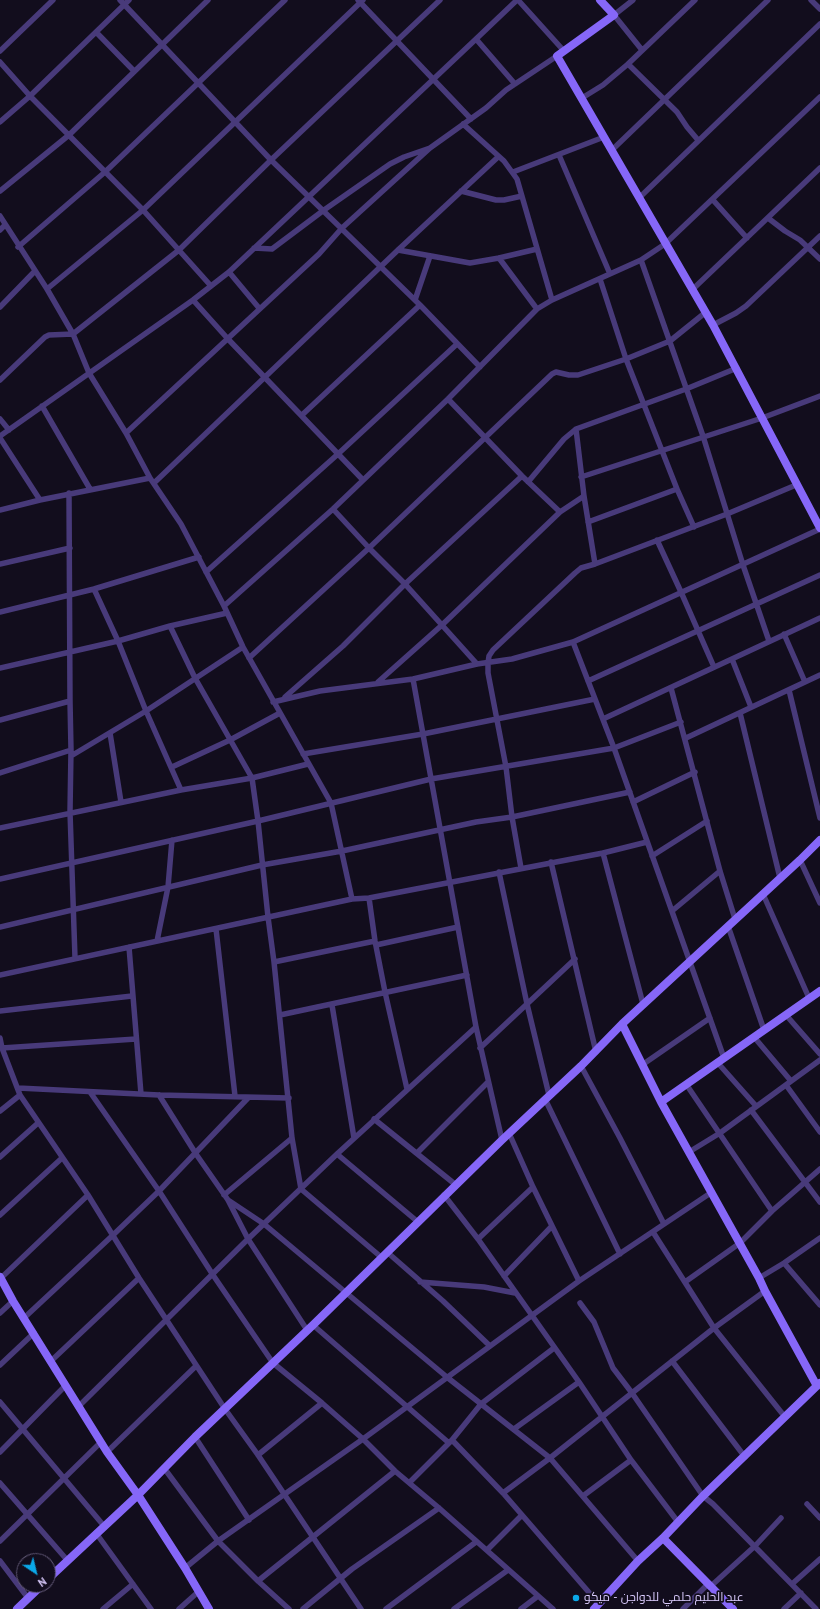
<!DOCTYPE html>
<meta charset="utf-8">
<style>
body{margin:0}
#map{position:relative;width:820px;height:1609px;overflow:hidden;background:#120d1d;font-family:"PT Sans",sans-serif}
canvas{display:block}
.north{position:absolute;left:16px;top:1553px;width:40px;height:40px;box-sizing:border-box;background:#120d1d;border:1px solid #625977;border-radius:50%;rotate:145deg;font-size:11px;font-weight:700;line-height:16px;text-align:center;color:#dacbfd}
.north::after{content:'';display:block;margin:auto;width:14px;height:18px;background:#0ba8e8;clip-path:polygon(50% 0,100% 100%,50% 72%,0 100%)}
</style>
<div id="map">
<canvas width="820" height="1609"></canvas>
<div class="north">N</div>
</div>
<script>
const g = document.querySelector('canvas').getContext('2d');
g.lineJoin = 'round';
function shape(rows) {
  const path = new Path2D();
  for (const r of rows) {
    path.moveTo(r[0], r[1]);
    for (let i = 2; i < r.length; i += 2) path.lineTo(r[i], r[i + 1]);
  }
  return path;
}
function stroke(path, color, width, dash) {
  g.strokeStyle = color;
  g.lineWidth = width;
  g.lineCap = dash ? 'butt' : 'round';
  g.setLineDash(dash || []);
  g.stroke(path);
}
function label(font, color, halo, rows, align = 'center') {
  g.font = font + ' "PT Sans",Cairo,sans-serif';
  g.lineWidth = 3.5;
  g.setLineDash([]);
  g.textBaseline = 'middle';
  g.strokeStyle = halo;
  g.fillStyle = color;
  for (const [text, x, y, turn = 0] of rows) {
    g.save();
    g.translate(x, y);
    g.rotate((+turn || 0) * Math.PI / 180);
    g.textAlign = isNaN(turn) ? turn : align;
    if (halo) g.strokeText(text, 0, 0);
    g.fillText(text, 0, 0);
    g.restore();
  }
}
stroke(shape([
 [120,0,271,160,420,305,480,367],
 [358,0,471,119],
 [518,0,564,51],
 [633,0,614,15,642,50],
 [811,0,820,9],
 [96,32,134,71],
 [476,39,517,0],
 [0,51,53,0],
 [0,62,30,96,143,210,211,286],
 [628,64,677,112,687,127,698,140],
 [582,98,603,85,628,64,695,0],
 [0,122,30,96,129,0],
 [463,124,504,161,517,179,552,300],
 [612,150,768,0],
 [559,155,610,274],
 [513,172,604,137],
 [0,191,69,135,208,0],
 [461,191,496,200,504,200,522,196],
 [639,198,820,24],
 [713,200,747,238],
 [0,216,47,289,73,334,89,373,126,433,150,478,181,524,224,606,243,647,331,803,352,899],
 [768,218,785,231,800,240,820,259],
 [0,230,5,225],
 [18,247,105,172,285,0],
 [254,248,272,249,324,210,390,164,404,157,430,148,486,108,506,90,557,56],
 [398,250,470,263,499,258,537,249],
 [499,258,537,309],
 [641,260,703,436,743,565,769,641],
 [229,272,259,308],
 [600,279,626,359,677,489,694,527],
 [47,289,143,210,363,0],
 [693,289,820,168],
 [193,300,228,339,363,480],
 [415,300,430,256],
 [0,307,35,271],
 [713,325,736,313,746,306,820,236],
 [0,380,45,337,49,335,73,334,179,250,271,160,440,0],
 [448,399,522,476,560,512,584,496],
 [42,406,90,489],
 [302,415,420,305],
 [0,419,9,430],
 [126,433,319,254,342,228,430,148],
 [0,436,193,300,229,272,476,39,515,84],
 [0,438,40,500],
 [581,477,762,418,820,396],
 [528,482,564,439,576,429,686,389,737,368],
 [154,483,398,250,498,157],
 [69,493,70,701,71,750,70,812,75,958],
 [333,509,369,548,405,584,477,664],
 [0,510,40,500,150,478],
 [588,522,677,489],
 [657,540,681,592,714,667],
 [0,564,70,548],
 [595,564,727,514,796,485],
 [206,572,338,454,457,344],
 [94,589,118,641,146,711,181,790],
 [224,606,333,509,448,399,537,309,552,300,641,260,665,244,820,97],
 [0,612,94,589,199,557],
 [170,626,195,678,252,778,258,821,268,917,274,962,292,1138,301,1189,381,1257],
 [784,634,805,682],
 [573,642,614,748,724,1058],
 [249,658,369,548,552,374,556,372,569,375,578,375,626,359,670,341,706,312],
 [732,659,751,707],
 [0,668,118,641,170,626,227,613],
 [413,679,476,1027,502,1140],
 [588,681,820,575],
 [378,682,442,625,560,512],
 [671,688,720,871,735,919],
 [789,690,820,818],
 [285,697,343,646,405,584,522,476],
 [273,702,320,691,413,679,477,664,512,659,573,642,820,529],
 [740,713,780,878],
 [603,719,820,618],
 [0,720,70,701],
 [110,733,121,802],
 [686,738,820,675],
 [303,754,423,734,595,699],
 [71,756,146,711,243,647],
 [172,767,230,740,280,713],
 [0,773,71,750],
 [633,802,695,772],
 [0,828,181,790,252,778,308,764],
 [603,853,643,1004],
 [652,856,707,821],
 [800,860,820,903],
 [551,862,596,1052],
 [521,868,512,817,506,767,488,673,488,663,489,656,493,650,575,573,581,568,595,564,584,496,576,429],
 [499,872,527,1004,549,1095],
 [0,879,258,821,431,779,614,748,681,722],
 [763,894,809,998],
 [369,898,375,941,385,992,407,1089],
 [672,911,720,871],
 [728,926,764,1030],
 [0,927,262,865,342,851,476,822,512,817,630,792],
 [216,929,235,1096],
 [157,941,168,887,172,840],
 [376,945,458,927],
 [129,947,141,1094],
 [274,962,375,941],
 [0,975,352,899,369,898,603,853,647,842],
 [332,1005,354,1138],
 [0,1011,132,996],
 [280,1015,467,975],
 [786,1015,820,1054],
 [754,1037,791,1081],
 [0,1038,2,1048,20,1095,88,1195,139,1278,225,1409,258,1455,361,1609],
 [2,1048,136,1039],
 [480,1048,575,959],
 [717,1062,756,1106],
 [642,1065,710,1018],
 [581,1066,620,1138,664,1224],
 [686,1084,772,1211],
 [786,1085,820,1132],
 [18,1088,159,1095,289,1098],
 [90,1092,159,1191,213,1275,273,1363,322,1403,363,1439,395,1471,439,1508,553,1609],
 [159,1095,196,1154,228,1200,248,1239,307,1330],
 [545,1099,620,1254],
 [751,1110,820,1202],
 [0,1111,20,1095],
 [374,1119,456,1185],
 [509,1133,533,1187,579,1281],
 [689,1152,720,1133,820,1060],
 [417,1153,488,1082],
 [337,1154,418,1222],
 [0,1157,38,1123],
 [224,1195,292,1138],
 [444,1195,478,1239,579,1382,631,1460,678,1522],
 [228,1200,264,1224,448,1378,550,1458,638,1561],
 [0,1215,62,1158],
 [653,1232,714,1328,785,1417],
 [478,1239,533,1187],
 [387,1252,443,1301,490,1346],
 [784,1263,820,1305],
 [504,1276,552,1226],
 [1,1278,88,1195],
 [759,1278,784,1263,820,1238],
 [420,1282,484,1287,515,1293],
 [685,1282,740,1243,772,1211,820,1169],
 [580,1303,594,1322,613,1368,632,1393,703,1496,713,1504,816,1609],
 [0,1313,13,1301],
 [24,1318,112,1236,159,1191,248,1098],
 [313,1325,449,1443],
 [51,1361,139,1278],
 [672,1361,745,1457],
 [0,1365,34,1333],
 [0,1402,104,1526],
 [79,1406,248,1239,337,1154,476,1027],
 [514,1429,579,1382],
 [195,1437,249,1520],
 [452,1440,503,1493,599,1604],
 [0,1452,66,1385],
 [107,1452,196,1366],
 [258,1455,322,1403],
 [164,1468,218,1541,258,1581,289,1609],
 [410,1482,452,1440,481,1404,554,1348],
 [0,1483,68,1561],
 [503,1493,550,1458,714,1328,765,1291],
 [583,1496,631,1460],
 [807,1504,820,1518],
 [96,1533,151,1609],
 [0,1541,101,1442],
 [487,1550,522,1515],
 [0,1561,28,1598],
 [185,1568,218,1541,363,1439,579,1281,712,1192],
 [258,1581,395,1471],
 [792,1584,820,1559],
 [711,1586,755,1546,781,1518],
 [103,1609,133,1584],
 [179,1609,198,1592],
 [303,1609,352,1569,439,1508],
 [386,1609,476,1542],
 [454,1609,508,1570],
 [521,1609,538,1596],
 [683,1609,708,1584],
 [784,1609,801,1593]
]), '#483a7a', 5.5);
stroke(shape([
 [600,0,614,15,557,56,713,325,820,528],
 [622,1024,661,1102,759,1278,765,1291,817,1386],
 [661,1102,820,991],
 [0,1277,13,1301,107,1452,138,1495,185,1568,209,1609],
 [663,1538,733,1609],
 [48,1579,138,1495,195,1437,313,1325,502,1140,581,1066,622,1024,800,860,820,840],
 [17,1609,42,1585],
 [594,1609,638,1561,663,1538,703,1496,820,1383]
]), '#8667f8', 8);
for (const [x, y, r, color] of [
 [576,1598,4,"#0ba8e8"]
]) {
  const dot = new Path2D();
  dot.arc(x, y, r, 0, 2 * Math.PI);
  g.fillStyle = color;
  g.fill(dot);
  stroke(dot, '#120d1d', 1.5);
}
label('12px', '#dacbfd', '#120d1d', [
 ["عبد الحليم حلمي للدواجن - ميكو",584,1598]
], 'left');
</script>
